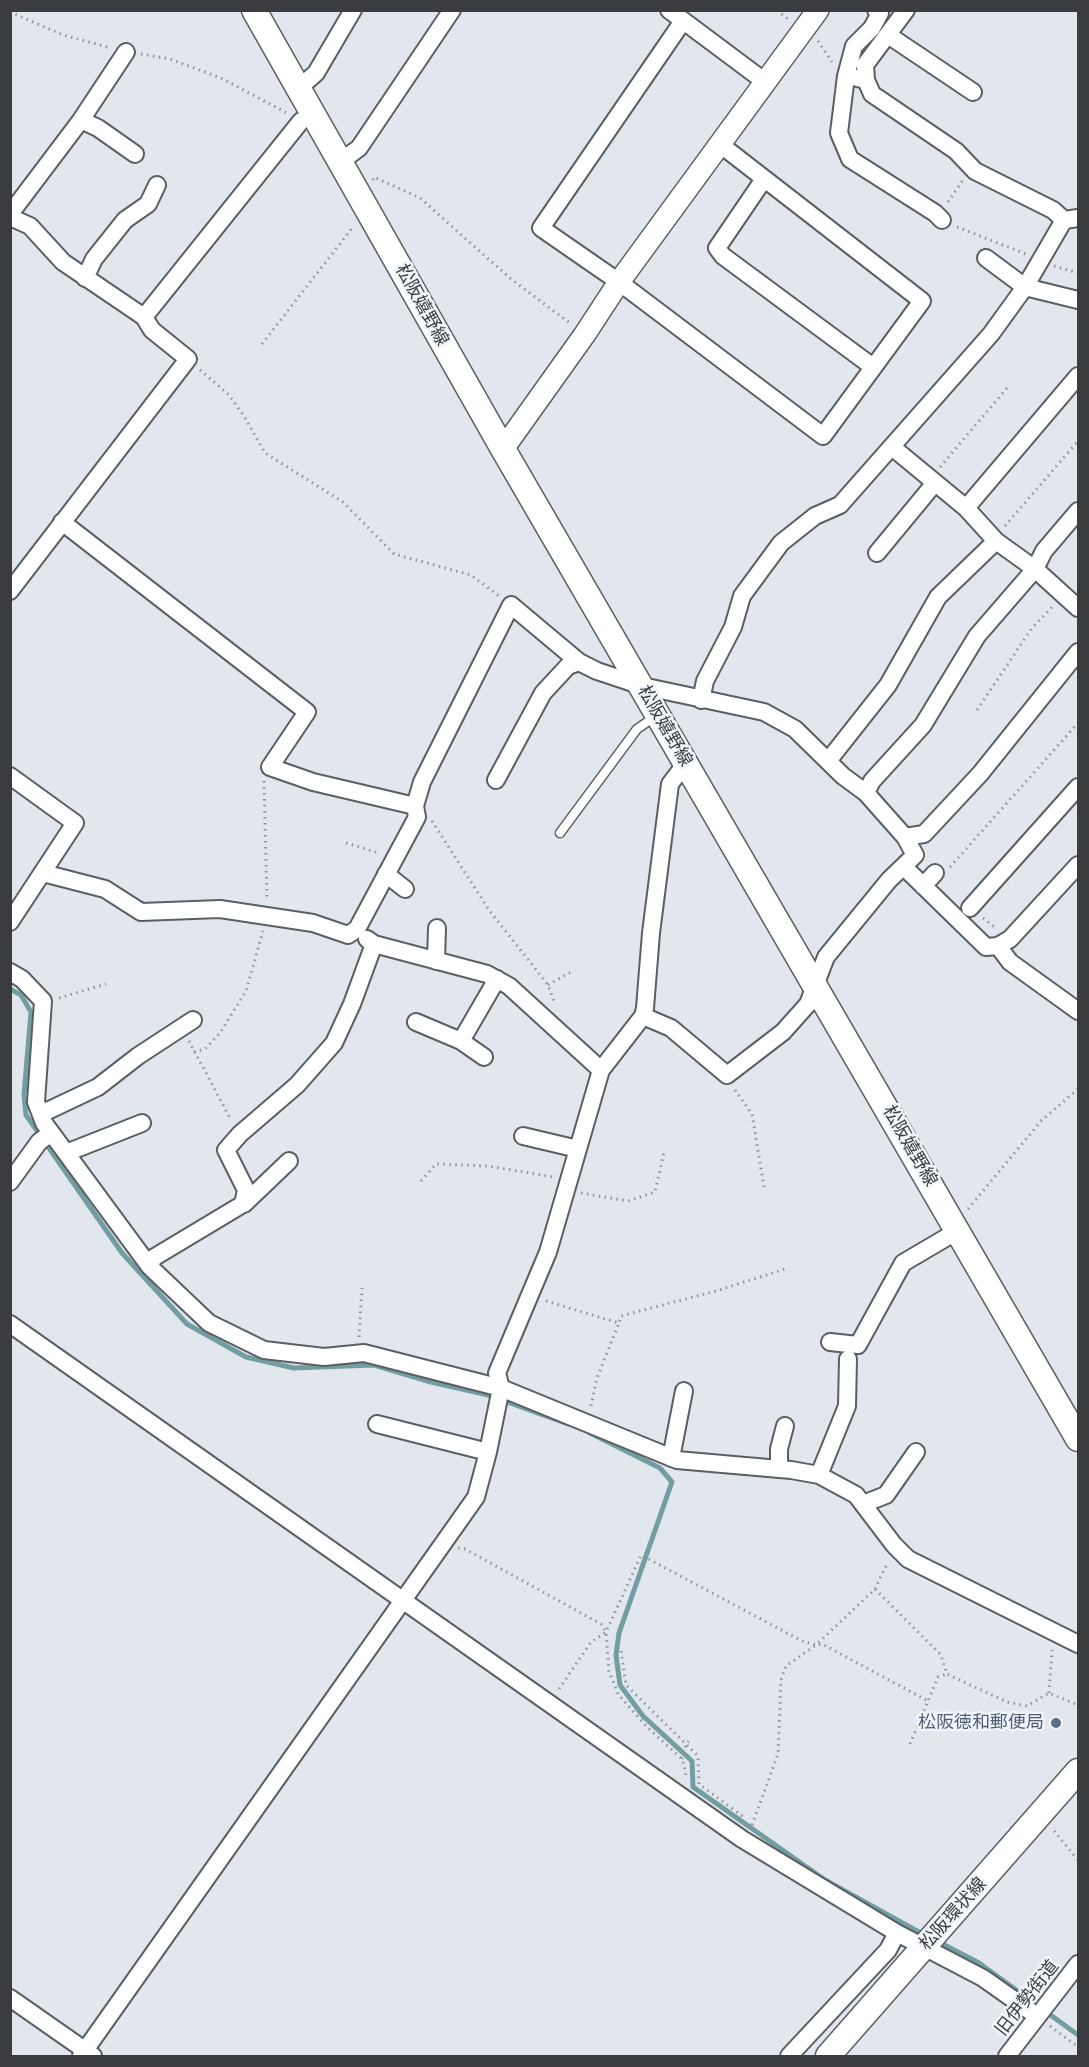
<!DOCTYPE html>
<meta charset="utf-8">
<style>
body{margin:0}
#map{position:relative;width:1089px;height:2067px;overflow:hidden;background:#e2e7ed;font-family:Raleway,sans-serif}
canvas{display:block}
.frame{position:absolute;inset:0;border:12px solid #3a3c3f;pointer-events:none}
</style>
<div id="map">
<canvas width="1089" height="2067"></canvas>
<div class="frame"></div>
</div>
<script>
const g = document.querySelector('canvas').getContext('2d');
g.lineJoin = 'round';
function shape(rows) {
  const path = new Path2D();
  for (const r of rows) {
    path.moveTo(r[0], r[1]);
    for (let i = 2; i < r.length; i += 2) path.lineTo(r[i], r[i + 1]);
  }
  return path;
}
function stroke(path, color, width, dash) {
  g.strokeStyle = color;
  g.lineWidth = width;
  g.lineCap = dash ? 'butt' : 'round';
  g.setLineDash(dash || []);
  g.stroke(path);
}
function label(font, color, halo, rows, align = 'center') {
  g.font = font + ' Raleway,"Noto Sans JP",sans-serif';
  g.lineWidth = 5;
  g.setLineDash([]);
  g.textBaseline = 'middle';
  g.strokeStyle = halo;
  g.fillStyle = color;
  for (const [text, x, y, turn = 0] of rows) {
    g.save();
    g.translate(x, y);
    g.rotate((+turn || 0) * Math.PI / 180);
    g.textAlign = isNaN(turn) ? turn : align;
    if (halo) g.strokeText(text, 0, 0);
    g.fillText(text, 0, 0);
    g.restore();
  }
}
stroke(shape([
 [10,989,21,995,31,1012,24,1095,26,1115,122,1253,187,1324,246,1357,294,1368,374,1365,431,1382,488,1395,568,1424],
 [590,1433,660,1468,672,1482,619,1633,616,1655,620,1685,643,1716,692,1761,693,1787,825,1880,926,1936],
 [937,1941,979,1963,1078,2035]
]), '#739ea1', 5);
const service = shape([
 [560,833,637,729,656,716]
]);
const minor = shape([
 [669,10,764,81],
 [876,10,880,13,872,28,854,46,846,76,839,133,850,159,935,213,942,220],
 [683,21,541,228,619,282,823,436,922,301,721,145],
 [888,35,973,92],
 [857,78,866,80,865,65,906,10],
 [866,80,872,94,956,151,975,171,1053,210,1064,220,1078,218],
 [299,88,316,73,353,10],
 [81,120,98,128,135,154],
 [340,162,359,148,452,10],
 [764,179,717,248,723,256,873,367],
 [10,214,81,120,126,52],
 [10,217,30,226,63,262,144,317,301,121],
 [986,258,1025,287,1064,220],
 [85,278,94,259,125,220,148,204,157,185],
 [892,447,966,508,1078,376],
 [966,508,996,541,1035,569,1078,608],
 [62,522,307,712,270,767,313,782,415,806,422,782,511,605,579,662,597,671,642,686,764,712,795,729,843,776,866,793,905,837,915,855,889,880,826,957,808,1004,783,1032,727,1075,671,1028,643,1016],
 [877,553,934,484],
 [10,591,188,359,152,330,144,317],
 [701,700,705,681,733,627,742,596,781,543,815,516,840,505,991,334,1025,287,1078,300],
 [828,761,888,685,938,597,996,541],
 [10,776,75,823,10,922],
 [496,780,543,693,568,666,579,662],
 [866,793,872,781,923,725,977,636,1035,569,1044,551,1078,511],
 [905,837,924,834,980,774,1078,652],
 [904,867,986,947,998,946,1010,962,1078,1011],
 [43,873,105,889,141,912,220,909,313,923,348,935,357,929,417,817,415,806],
 [386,874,405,889],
 [923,886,935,873],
 [970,908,1078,787],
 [367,939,374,944,487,974,509,986,601,1070],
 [998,946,1010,939,1078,865],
 [436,961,437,928],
 [10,972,22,979,43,1001,36,1102,44,1123,150,1267,209,1323,264,1350,324,1357,364,1353,501,1388,677,1460,791,1470,819,1475,856,1495,894,1545,908,1559,1078,1644],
 [416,1022,461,1041],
 [484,1057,461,1041,497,979],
 [41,1114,98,1087,138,1056,193,1020],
 [523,1136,578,1149],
 [66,1153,142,1123],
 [10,1182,39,1142,51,1133],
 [244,1204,289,1161],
 [150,1267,153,1258,243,1204,246,1190,226,1150,240,1134,297,1085,334,1043,352,1004,374,944],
 [10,1324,742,1839,897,1933,983,1978,1037,2016],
 [830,1342,858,1345,903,1263,959,1230],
 [377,1424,488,1452],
 [671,1458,684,1391],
 [779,1469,779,1449,785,1426],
 [819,1475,847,1406,848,1359],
 [863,1504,886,1495,916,1452],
 [10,1998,93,2056],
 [81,2056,476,1497,488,1452,501,1388,497,1373,548,1252,601,1070,643,1016,645,1008,651,933,670,784,686,763],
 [789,2056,888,1950,897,1933],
 [1007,2056,1078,1964]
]);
const tertiary = shape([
 [503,449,585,334,619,282,818,10]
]);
const secondary = shape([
 [254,10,503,449,1078,1439],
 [828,2056,1078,1771]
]);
stroke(service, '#5a5f63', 11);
stroke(minor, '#5a5f63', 20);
stroke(tertiary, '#5a5f63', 24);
stroke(secondary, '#5a5f63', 27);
stroke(shape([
 [777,10,789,20],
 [10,12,63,35,111,48],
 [818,41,832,62],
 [141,54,170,59,221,78,287,113],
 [373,180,374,177,420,198,511,279,571,324],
 [948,202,963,180],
 [957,227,1026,254],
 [1054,266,1078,273],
 [262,344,353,227],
 [200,370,229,395,244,416,265,453,343,502,394,554,471,575,499,596],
 [940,467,1007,388],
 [1005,526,1078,441],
 [977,710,1032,628,1052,607],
 [264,781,267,901],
 [432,821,489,910,548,985,555,1004],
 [346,843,379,853],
 [950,867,1078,723],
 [983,918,997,929],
 [548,985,571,972],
 [59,998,106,984],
 [189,1041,231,1120],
 [194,1052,205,1049,220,1033,246,991,263,931],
 [735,1090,752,1114,764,1187],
 [421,1181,436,1164,488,1166,554,1177],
 [581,1193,628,1201,655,1192,664,1152],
 [968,1209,1041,1121,1078,1089],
 [546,1301,619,1323,621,1316,716,1291,785,1269],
 [359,1337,362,1288],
 [591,1406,597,1378,619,1323],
 [458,1548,465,1549,601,1624,606,1632,609,1671,618,1694,648,1728,682,1759,686,1772,685,1779],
 [875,1589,888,1562],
 [621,1651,626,1685,698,1756,699,1784,745,1818],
 [559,1689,591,1642,606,1632,641,1555,802,1641,816,1645,875,1589,941,1655,947,1674,1007,1702,1027,1706,1049,1693,1078,1705],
 [1049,1693,1052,1650],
 [910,1744,938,1677,947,1674],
 [682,1759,686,1744,691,1739],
 [752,1825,778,1754,781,1680,786,1666,816,1645,822,1644,928,1701],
 [1054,1831,1078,1860],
 [1050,2026,1078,2047]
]), '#909498', 3, [1.5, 4.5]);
stroke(service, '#fff', 8);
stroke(minor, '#fff', 16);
stroke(tertiary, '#fff', 21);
stroke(secondary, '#fff', 24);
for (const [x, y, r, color] of [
 [1056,1723,6,"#5c6f8a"]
]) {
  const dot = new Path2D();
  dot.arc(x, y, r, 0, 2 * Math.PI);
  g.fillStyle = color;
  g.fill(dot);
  stroke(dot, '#f0f5fa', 2);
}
label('18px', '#3a3c3f', '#f0f5fa', [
 ["松阪嬉野線",422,305,61],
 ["松阪嬉野線",665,726,60],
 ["松阪嬉野線",910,1146,60],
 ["松阪環状線",953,1914,-48],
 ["旧伊勢街道",1027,1998,-52]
]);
label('18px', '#4e5e75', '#f0f5fa', [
 ["松阪徳和郵便局",1044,1723]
], 'right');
</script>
